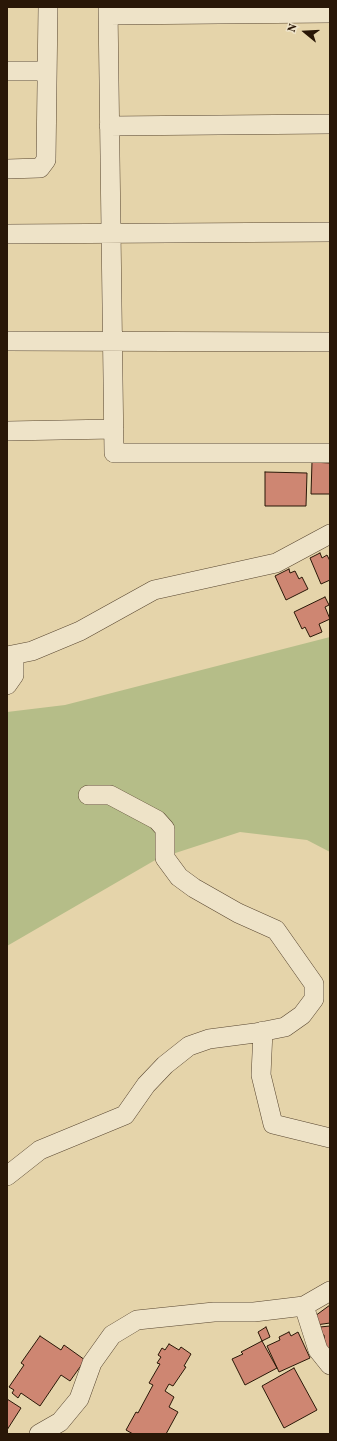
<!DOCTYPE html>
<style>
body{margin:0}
#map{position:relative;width:337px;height:1441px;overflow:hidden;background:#e5d4aa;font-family:Vollkorn,serif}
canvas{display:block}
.frame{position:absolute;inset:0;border:8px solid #291707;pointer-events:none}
.north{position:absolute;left:285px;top:12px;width:40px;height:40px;-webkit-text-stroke:3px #eee3c8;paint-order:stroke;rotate:288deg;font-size:11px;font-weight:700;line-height:16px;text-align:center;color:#291707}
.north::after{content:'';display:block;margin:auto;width:14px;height:18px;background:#291707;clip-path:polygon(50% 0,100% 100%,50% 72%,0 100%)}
</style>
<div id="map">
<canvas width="337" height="1441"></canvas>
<div class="frame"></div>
<div class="north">N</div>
</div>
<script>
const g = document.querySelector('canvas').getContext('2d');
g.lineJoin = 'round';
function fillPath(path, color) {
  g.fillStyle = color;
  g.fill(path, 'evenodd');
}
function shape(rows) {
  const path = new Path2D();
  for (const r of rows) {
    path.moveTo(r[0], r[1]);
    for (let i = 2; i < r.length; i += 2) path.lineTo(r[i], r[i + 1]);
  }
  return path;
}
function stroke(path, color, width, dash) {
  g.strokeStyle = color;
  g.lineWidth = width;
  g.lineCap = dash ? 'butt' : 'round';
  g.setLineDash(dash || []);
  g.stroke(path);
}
fillPath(shape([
 [330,637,330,852,307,840,240,832,157,859,7,946,7,712,65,705]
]), '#b5bd88');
const building = shape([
 [312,462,330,463,330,494,311,494,312,462],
 [265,472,307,473,306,506,265,506,265,472],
 [320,553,322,558,327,555,330,561,330,580,321,584,310,558,320,553],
 [289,569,290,573,295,571,299,579,302,577,308,589,286,600,275,576,289,569],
 [325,597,329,605,325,607,330,619,319,624,322,632,310,637,305,627,302,629,294,612,325,597],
 [330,1305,330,1323,316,1325,315,1316,330,1305],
 [330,1326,330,1354,326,1354,324,1335,321,1335,320,1327,330,1326],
 [266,1327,270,1337,262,1341,258,1332,266,1327],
 [289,1332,291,1336,298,1332,310,1358,279,1372,267,1346,280,1340,279,1337,289,1332],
 [40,1336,61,1350,64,1345,85,1360,70,1381,61,1375,40,1406,21,1393,18,1398,12,1393,14,1390,9,1387,24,1365,21,1363,40,1336],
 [262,1341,277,1368,245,1385,232,1359,243,1354,241,1352,262,1341],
 [169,1344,179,1350,181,1347,191,1354,184,1366,186,1367,173,1386,169,1384,165,1391,174,1397,169,1407,178,1412,166,1434,133,1434,126,1430,136,1412,138,1413,153,1385,149,1383,160,1364,157,1363,161,1357,158,1355,162,1348,165,1350,169,1344],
 [294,1368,317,1410,284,1428,262,1386,294,1368],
 [7,1399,21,1408,7,1430,7,1399]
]);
fillPath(building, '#ce8672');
stroke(building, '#291707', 1);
const street = shape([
 [108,7,114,453,330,453],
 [109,15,330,13],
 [7,71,47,71],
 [109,126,330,124],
 [7,169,40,168,46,160,48,7],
 [7,234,330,232],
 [7,341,330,342],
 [7,431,114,429],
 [7,656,32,651,80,631,154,590,276,563,330,534],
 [7,685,14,675,14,655],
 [263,1031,261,1075,273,1124,330,1138],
 [7,1176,40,1150,125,1115,146,1085,165,1065,189,1046,209,1039,255,1033,285,1027,302,1015,314,999,314,984,276,930,238,913,194,888,179,877,165,858,165,829,157,820,110,795,88,795],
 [304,1306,318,1350,330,1365],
 [39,1434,60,1422,79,1399,92,1363,112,1335,137,1320,214,1312,254,1312,304,1306,330,1291]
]);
stroke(street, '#584630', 20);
stroke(street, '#eee3c8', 19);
</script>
